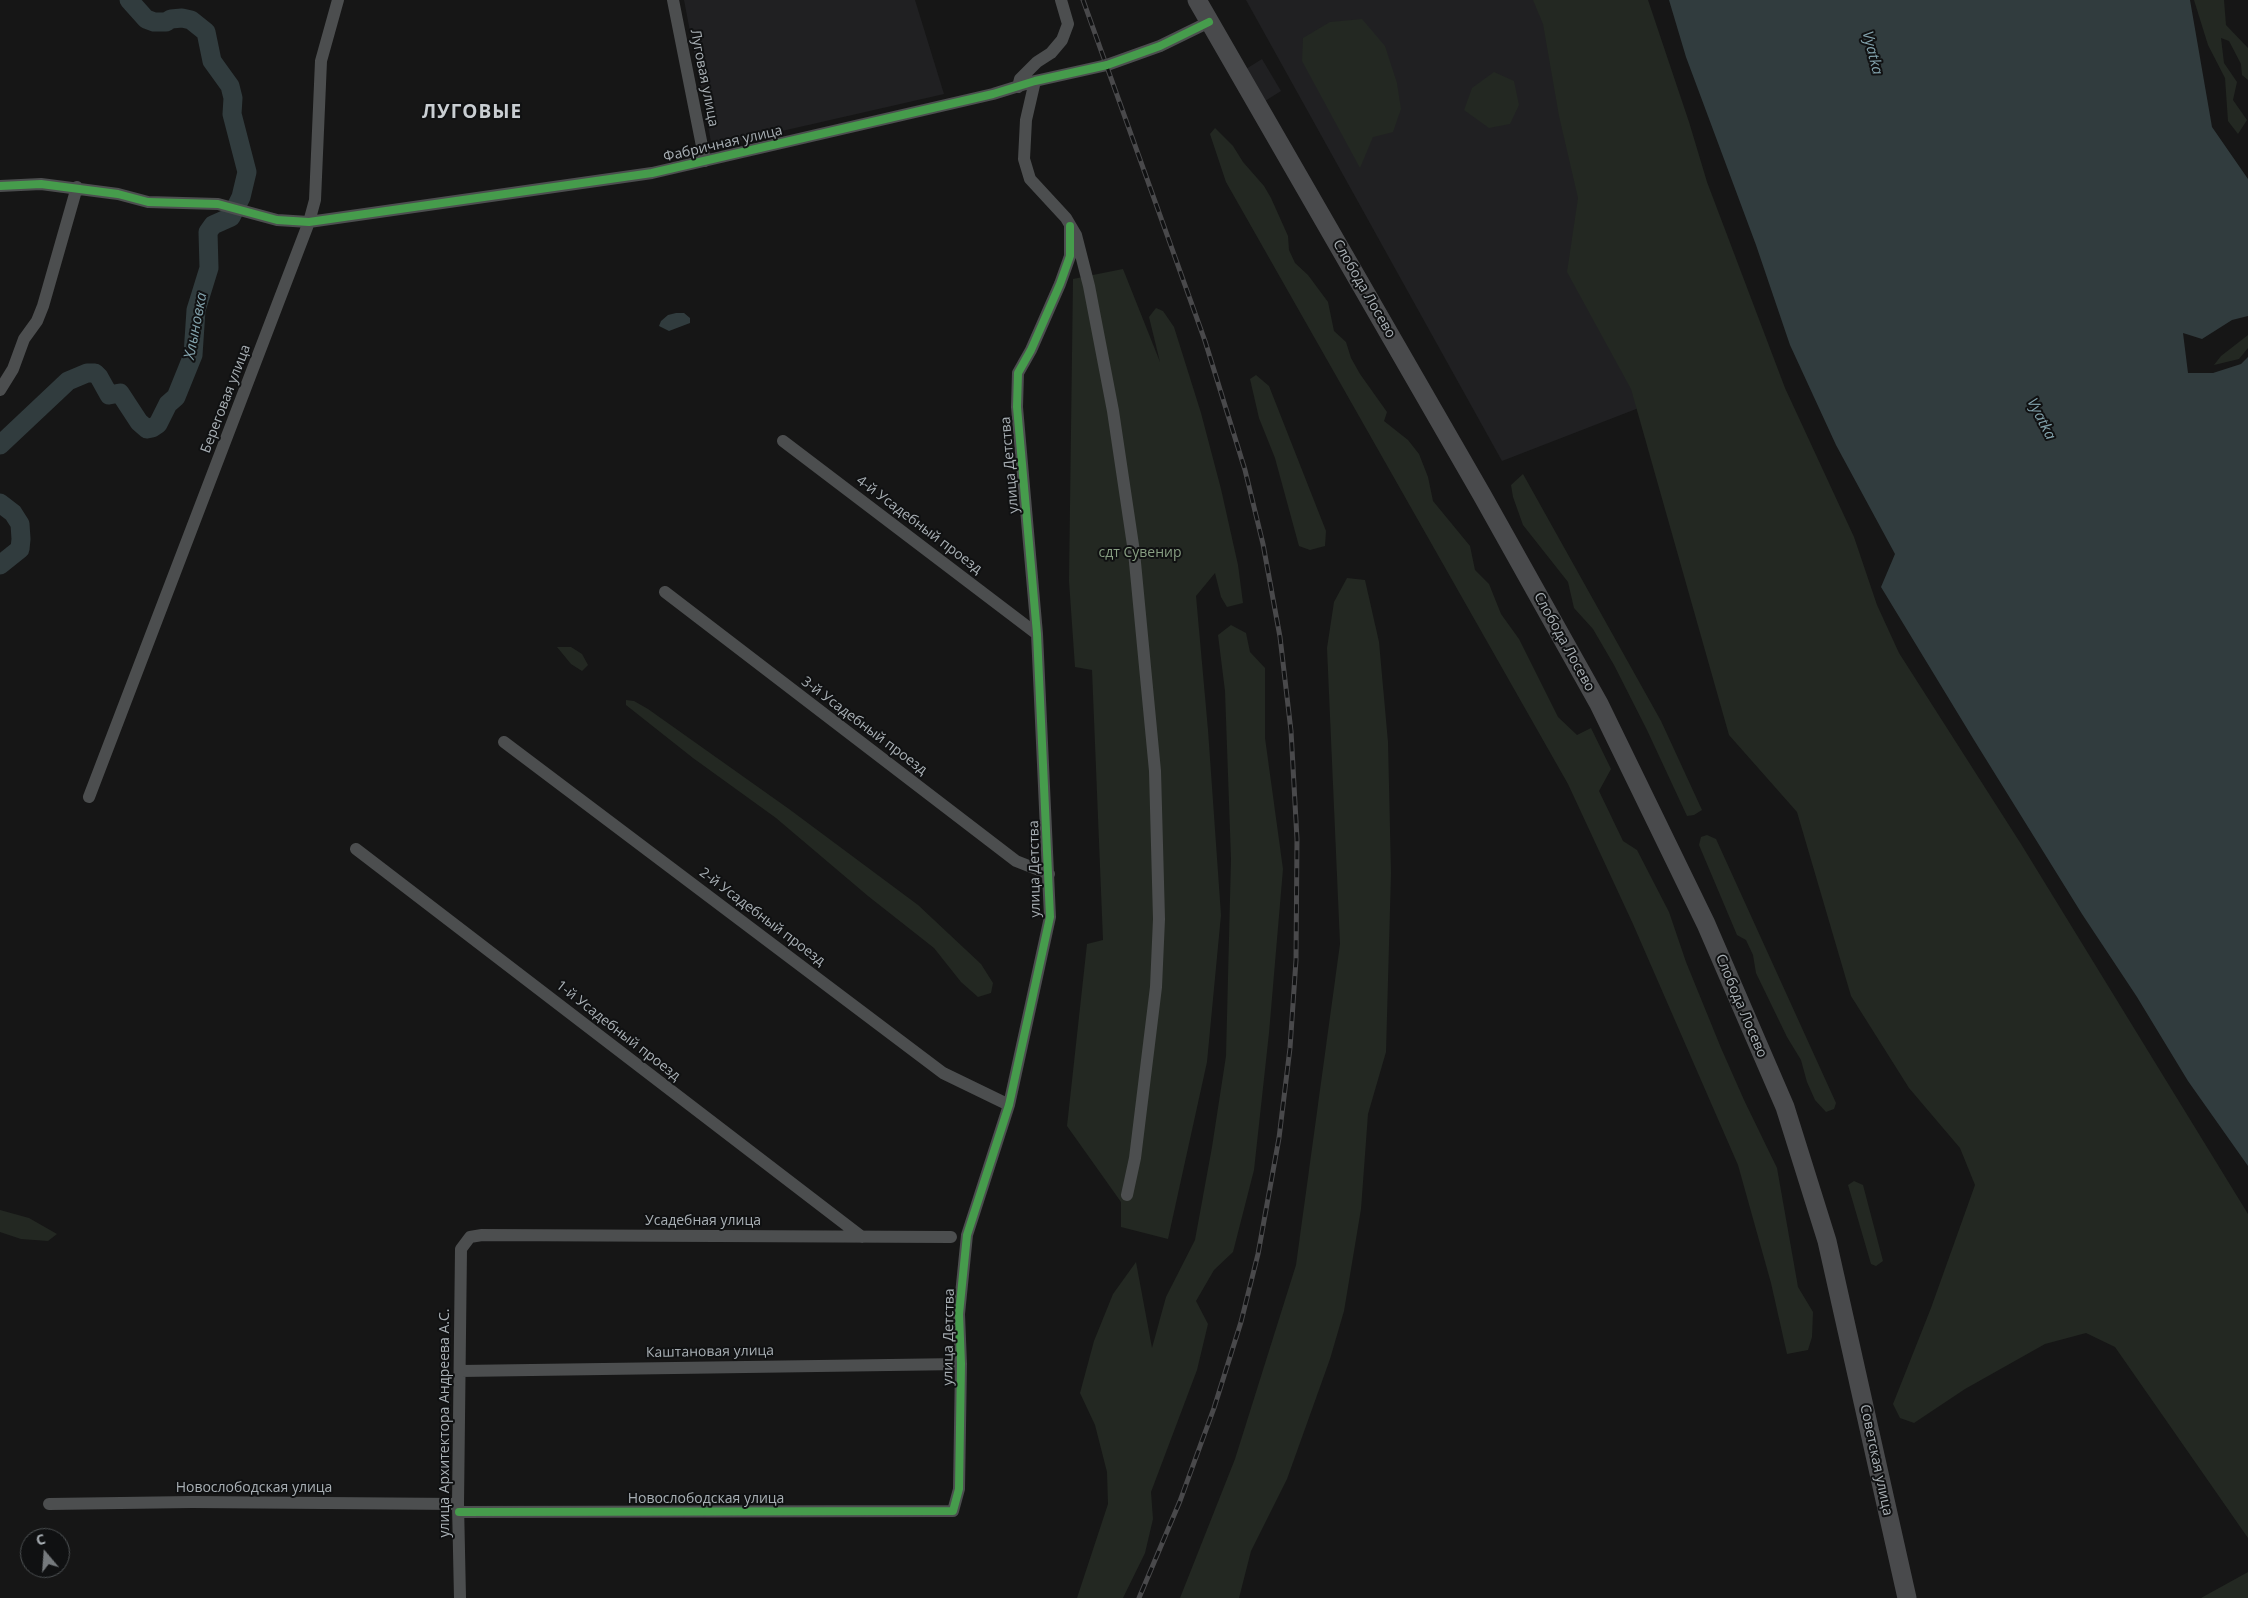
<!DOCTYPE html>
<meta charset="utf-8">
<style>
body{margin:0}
#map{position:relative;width:2248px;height:1598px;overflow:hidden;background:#161616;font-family:"Open Sans",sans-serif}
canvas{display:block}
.north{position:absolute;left:20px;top:1528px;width:50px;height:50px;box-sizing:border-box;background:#101112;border:1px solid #4d5153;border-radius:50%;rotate:342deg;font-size:14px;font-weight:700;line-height:20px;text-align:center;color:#a9b0b5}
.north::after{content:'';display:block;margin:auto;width:18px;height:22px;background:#767a7d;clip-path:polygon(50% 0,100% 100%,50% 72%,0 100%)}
</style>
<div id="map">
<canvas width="2248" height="1598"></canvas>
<div class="north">С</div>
</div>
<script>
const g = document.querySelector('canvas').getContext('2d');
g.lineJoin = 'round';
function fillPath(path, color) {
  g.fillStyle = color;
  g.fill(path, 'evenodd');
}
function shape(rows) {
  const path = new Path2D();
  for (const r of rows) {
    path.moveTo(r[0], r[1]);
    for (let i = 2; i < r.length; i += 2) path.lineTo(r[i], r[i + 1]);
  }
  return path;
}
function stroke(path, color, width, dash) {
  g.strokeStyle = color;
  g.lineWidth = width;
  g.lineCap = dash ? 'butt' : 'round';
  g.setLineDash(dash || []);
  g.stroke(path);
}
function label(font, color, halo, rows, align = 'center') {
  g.font = font + ' "Open Sans",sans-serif';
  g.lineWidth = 4;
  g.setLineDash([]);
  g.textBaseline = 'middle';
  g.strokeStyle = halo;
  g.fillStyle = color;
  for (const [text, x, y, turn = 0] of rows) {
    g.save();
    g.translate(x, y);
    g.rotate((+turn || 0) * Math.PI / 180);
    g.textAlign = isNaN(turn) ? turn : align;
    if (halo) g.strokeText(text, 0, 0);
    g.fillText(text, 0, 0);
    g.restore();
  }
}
fillPath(shape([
 [684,0,915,0,944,94,712,147],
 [1246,0,1633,0,1747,366,1502,461],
 [1262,59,1281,91,1265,101,1246,69]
]), '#202022');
fillPath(shape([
 [1533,0,1648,0,1689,122,1707,182,1785,388,1854,537,1877,605,1899,653,2021,844,2248,1214,2248,1538,2115,1347,2086,1333,2045,1344,1965,1389,1914,1423,1900,1418,1893,1404,1931,1308,1975,1185,1960,1148,1909,1088,1851,996,1797,812,1729,735,1631,389,1567,272,1578,198,1559,116,1543,24],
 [2194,0,2224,0,2226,25,2248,48,2248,80,2242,75,2241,64,2229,41,2221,38,2224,63,2237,82,2233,100,2247,120,2238,134,2228,121,2225,78,2208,45],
 [1362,19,1385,46,1397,83,1401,109,1393,132,1373,137,1360,168,1302,61,1303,38,1330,22],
 [1494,72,1514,81,1519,105,1510,124,1489,128,1464,110,1472,88],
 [1215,128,1233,146,1243,162,1264,186,1271,198,1288,236,1289,250,1295,263,1308,275,1328,302,1334,331,1346,342,1351,358,1360,374,1387,412,1384,421,1408,440,1419,454,1428,477,1433,501,1470,546,1475,570,1489,584,1501,614,1519,639,1558,717,1577,735,1591,728,1611,769,1599,791,1623,841,1637,850,1669,912,1686,962,1721,1048,1744,1100,1777,1168,1798,1287,1813,1312,1812,1337,1808,1350,1787,1354,1771,1283,1738,1165,1633,924,1568,784,1226,182,1210,134],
 [1123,269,1160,362,1149,317,1156,308,1163,311,1174,327,1201,413,1221,489,1238,565,1243,603,1227,607,1221,597,1215,573,1196,596,1208,730,1221,915,1207,1062,1168,1239,1121,1227,1121,1202,1067,1126,1087,944,1103,940,1092,670,1075,667,1069,581,1073,279],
 [2248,335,2248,348,2239,359,2214,365,2221,356],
 [1256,375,1269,386,1326,531,1325,546,1310,550,1299,546,1275,458,1259,418,1250,379],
 [1523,474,1661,721,1702,810,1694,815,1687,816,1647,730,1614,665,1593,629,1574,608,1568,582,1523,525,1513,497,1511,485],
 [1347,578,1365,580,1379,642,1388,742,1391,873,1386,1052,1368,1114,1361,1209,1344,1311,1330,1359,1287,1479,1251,1551,1239,1598,1180,1598,1235,1459,1296,1265,1340,944,1327,648,1334,602],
 [1231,625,1246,633,1250,652,1265,668,1265,738,1283,869,1269,1033,1254,1170,1233,1252,1214,1270,1196,1301,1208,1324,1197,1370,1151,1492,1153,1519,1145,1553,1123,1598,1077,1598,1108,1504,1107,1472,1095,1425,1080,1393,1094,1341,1113,1294,1136,1262,1152,1348,1166,1297,1195,1240,1212,1147,1226,1056,1231,859,1225,691,1218,635],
 [557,647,571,647,582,654,588,665,582,671,571,664],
 [626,700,634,701,648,709,789,809,918,905,981,964,993,983,991,993,978,997,961,982,934,948,868,896,776,818,693,758,626,705],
 [1707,835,1716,839,1836,1103,1834,1109,1826,1112,1815,1100,1807,1082,1801,1060,1787,1037,1756,973,1753,955,1746,940,1737,935,1699,845,1701,837],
 [1854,1181,1863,1185,1883,1261,1876,1266,1871,1264,1848,1185],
 [0,1210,29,1218,57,1234,48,1241,21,1239,0,1232],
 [2248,1572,2248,1598,2201,1598]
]), '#232822');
fillPath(shape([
 [1669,0,2190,0,2212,127,2248,179,2248,316,2232,320,2202,339,2183,333,2188,373,2213,373,2241,364,2248,357,2248,1166,2188,1081,2137,997,2082,914,1974,740,1881,587,1895,554,1836,445,1790,345,1756,245,1686,57],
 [676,313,684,313,690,318,690,323,669,331,659,326,661,321,668,315]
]), '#313c3e');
stroke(shape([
 [0,445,68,381,87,373,95,373,99,377,109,395,120,393,139,422,147,429,152,428,158,424,168,404,176,397,193,355,196,310,209,268,208,232,213,225,231,217,241,197,247,172,232,114,233,98,230,86,212,61,206,32,191,20,182,18,171,19,166,22,154,22,146,19,129,0],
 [0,503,13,513,20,524,21,539,20,549,0,565]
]), '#313c3e', 19);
stroke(shape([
 [673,0,705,161],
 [1035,81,1026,120,1024,159,1030,179,1066,218,1076,235,1089,286,1113,411,1134,552,1155,771,1159,919,1156,987,1135,1158,1127,1195],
 [1018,87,1020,79,1037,62,1051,53,1062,40,1068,24,1061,0],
 [0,186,41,184,118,194,148,202,218,204,277,220,309,222,652,173,993,94,1035,81,1107,65,1160,46,1209,22],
 [0,390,13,369,24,339,37,321,43,306,77,187],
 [783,441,1037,634],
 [665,592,1016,861,1049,874],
 [504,742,943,1073,1009,1105],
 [89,797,309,222,315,200,321,61,338,0],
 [356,849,862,1237],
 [460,1371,961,1364],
 [49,1504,192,1502,458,1504],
 [459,1512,953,1511,959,1489,961,1364,959,1314,967,1235,1009,1105,1050,917,1037,634,1017,407,1018,373,1031,350,1060,284,1070,256,1070,226],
 [460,1598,458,1504,461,1249,470,1237,482,1235,951,1237]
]), '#4c4e4f', 12);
stroke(shape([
 [1197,0,1482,495,1599,704,1706,924,1785,1107,1827,1241,1907,1598]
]), '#494a4c', 19);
const rail = shape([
 [1083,0,1205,341,1245,470,1263,544,1280,637,1291,731,1297,839,1296,960,1290,1048,1279,1138,1258,1254,1241,1322,1214,1408,1180,1501,1139,1598]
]);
stroke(rail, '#49494b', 5);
stroke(rail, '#101112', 3, [9]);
stroke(shape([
 [0,186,41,184,118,194,148,202,218,204,277,220,309,222,652,173,993,94,1035,81,1107,65,1160,46,1209,22],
 [459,1512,953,1511,959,1489,961,1364,959,1314,967,1235,1009,1105,1050,917,1037,634,1017,407,1018,373,1031,350,1060,284,1070,256,1070,226]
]), '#469c4c', 8);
label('14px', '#a9b0b5', '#101112', [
 ["Луговая улица",704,78,79],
 ["Фабричная улица",723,144,-13],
 ["Слобода Лосево",1364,289,60],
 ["Береговая улица",226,399,-69],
 ["улица Детства",1010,465,-95],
 ["4-й Усадебный проезд",919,525,37],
 ["Слобода Лосево",1564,642,61],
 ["3-й Усадебный проезд",864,726,37],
 ["улица Детства",1035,869,-91],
 ["2-й Усадебный проезд",762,917,37],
 ["Слобода Лосево",1741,1006,67],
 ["1-й Усадебный проезд",618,1031,38],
 ["Усадебная улица",703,1221],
 ["улица Детства",949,1337,-89],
 ["Каштановая улица",710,1352,-1],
 ["улица Архитектора Андреева А.С.",445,1423,-90],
 ["Советская улица",1876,1460,78],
 ["Новослободская улица",254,1488],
 ["Новослободская улица",706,1499]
]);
label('14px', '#879e82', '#101112', [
 ["сдт Сувенир",1140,553]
]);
label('italic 15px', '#83a3ad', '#101112', [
 ["Vyatka",1872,53,76],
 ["Хлыновка",196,326,-79],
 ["Vyatka",2041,419,63]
]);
g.letterSpacing = '1px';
label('bold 19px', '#c9ced2', '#101112', [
 ["ЛУГОВЫЕ",472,113]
]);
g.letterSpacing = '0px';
</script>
